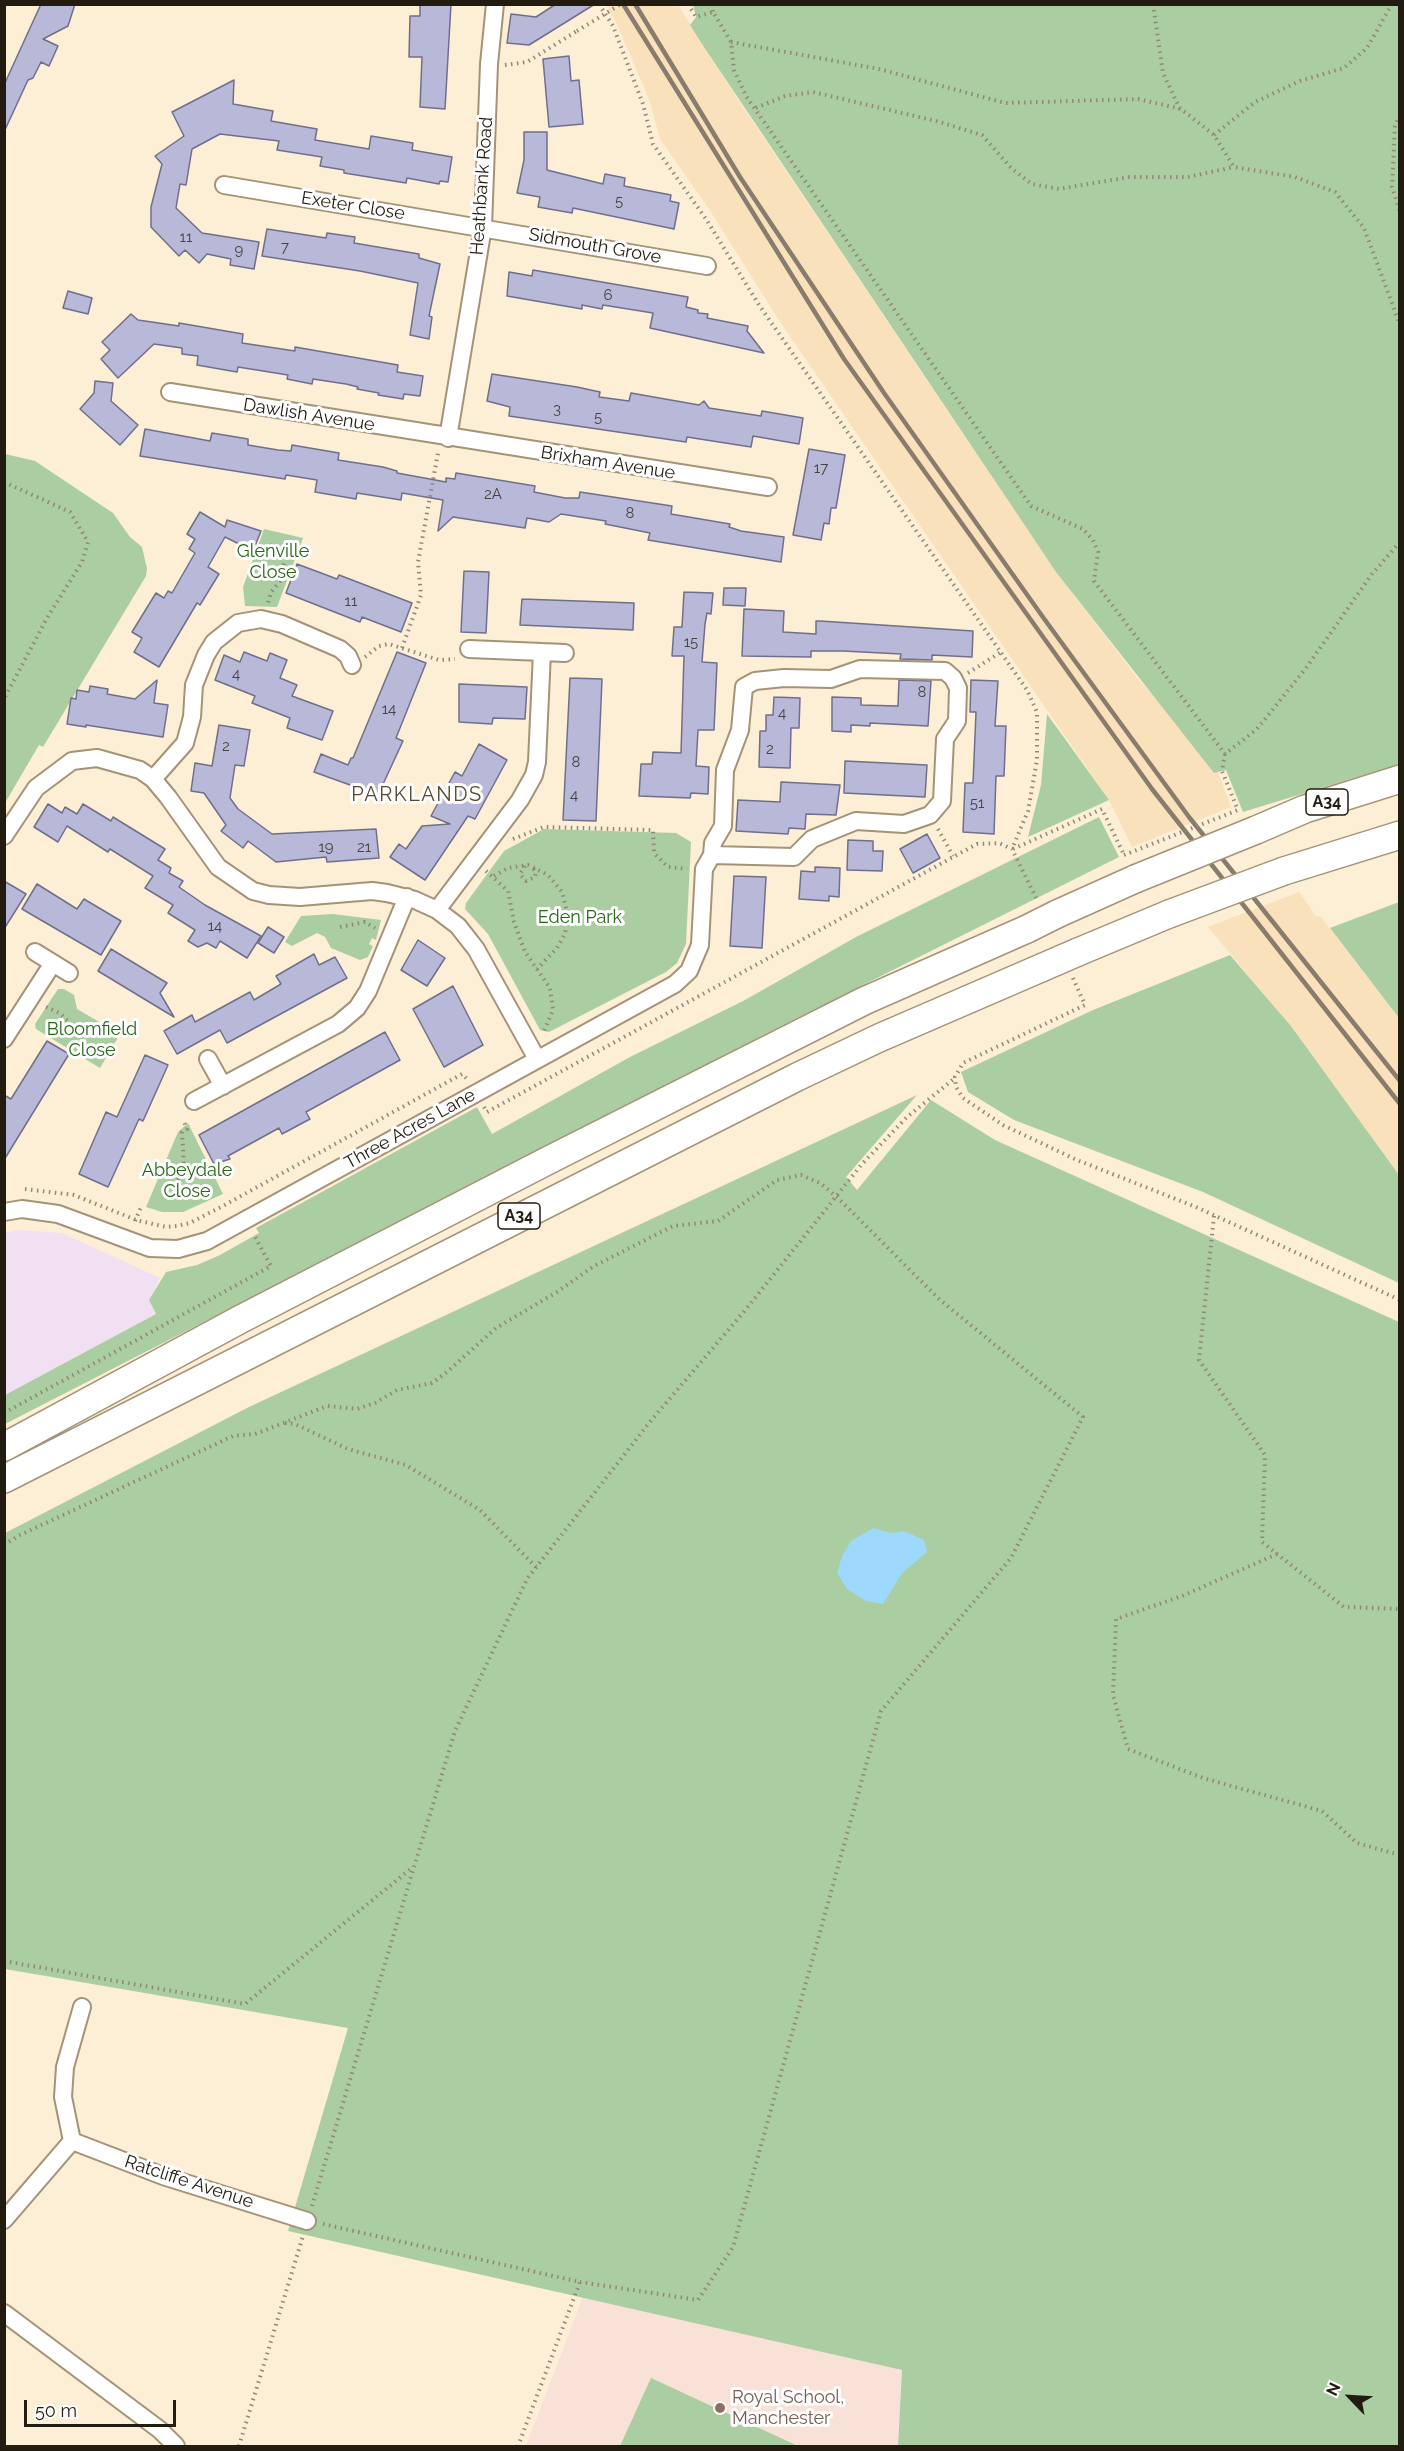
<!DOCTYPE html>
<style>
body{margin:0}
#map{position:relative;width:1404px;height:2451px;overflow:hidden;background:#fdeed6;font-family:Raleway,sans-serif}
canvas{display:block}
.frame{position:absolute;inset:0;border:6px solid #221b10;pointer-events:none}
.north{position:absolute;left:1320px;top:2367px;width:60px;height:60px;-webkit-text-stroke:4px #fdfdfd;paint-order:stroke;rotate:295deg;font-size:16px;font-weight:700;line-height:24px;text-align:center;color:#221b10}
.north::after{content:'';display:block;margin:auto;width:21px;height:27px;background:#221b10;clip-path:polygon(50% 0,100% 100%,50% 72%,0 100%)}
.scale{position:absolute;left:24px;top:2400px;width:152px;height:27px;box-sizing:border-box;border:3px solid #221b10;border-top:0;padding-left:8px;font-size:18px;line-height:21px;white-space:nowrap;color:#221b10;-webkit-text-stroke:4px #fdfdfd;paint-order:stroke}
</style>
<div id="map">
<canvas width="1404" height="2451"></canvas>
<div class="frame"></div>
<div class="north">N</div>
<div class="scale">50 m</div>
</div>
<script>
const g = document.querySelector('canvas').getContext('2d');
g.lineJoin = 'round';
function fillPath(path, color) {
  g.fillStyle = color;
  g.fill(path, 'evenodd');
}
function shape(rows) {
  const path = new Path2D();
  for (const r of rows) {
    path.moveTo(r[0], r[1]);
    for (let i = 2; i < r.length; i += 2) path.lineTo(r[i], r[i + 1]);
  }
  return path;
}
function stroke(path, color, width, dash) {
  g.strokeStyle = color;
  g.lineWidth = width;
  g.lineCap = dash ? 'butt' : 'round';
  g.setLineDash(dash || []);
  g.stroke(path);
}
function label(font, color, halo, rows, align = 'center') {
  g.font = font + ' Raleway,sans-serif';
  g.lineWidth = 6;
  g.setLineDash([]);
  g.textBaseline = 'middle';
  g.strokeStyle = halo;
  g.fillStyle = color;
  for (const [text, x, y, turn = 0] of rows) {
    g.save();
    g.translate(x, y);
    g.rotate((+turn || 0) * Math.PI / 180);
    g.textAlign = isNaN(turn) ? turn : align;
    if (halo) g.strokeText(text, 0, 0);
    g.fillText(text, 0, 0);
    g.restore();
  }
}
fillPath(shape([
 [20,1230,62,1233,160,1278,149,1300,156,1314,5,1395,5,1233]
]), '#f1e0f2');
fillPath(shape([
 [606,5,678,5,739,101,1056,572,1138,679,1177,722,1214,772,1218,772,1231,807,1132,847,1109,800,780,322,709,209,660,139,649,99,617,24],
 [1299,892,1316,916,1321,917,1399,1018,1399,1175,1291,1026,1208,927]
]), '#f9e1bc');
fillPath(shape([
 [583,2297,902,2370,898,2446,526,2446]
]), '#f8e1d6');
fillPath(shape([
 [693,4,1399,5,1399,764,1243,812,1226,770,1214,773,1056,572,704,47,690,25,696,17],
 [5,454,35,461,113,513,130,537,142,547,147,569,146,576,43,747,39,745,5,803],
 [264,529,303,538,277,607,245,606,243,587],
 [1047,714,1109,800,1028,837,1041,785],
 [1099,817,1119,857,783,1025,5,1424,5,1395,156,1314,149,1300,166,1272,197,1265,220,1255,259,1233,256,1228,477,1107,492,1134,630,1057,745,1000,856,937],
 [544,829,676,833,691,842,686,944,677,963,666,972,549,1032,540,1030,488,934,465,909,466,903,504,851],
 [1399,902,1400,902,1399,1018,1330,928],
 [333,914,381,920,376,940,372,938,369,944,373,946,368,957,360,960,331,948,325,937,317,933,292,946,285,942,301,916],
 [1230,955,1291,1026,1399,1175,1399,1283,1203,1192,1014,1120,968,1092,961,1072,1093,1010],
 [58,989,64,989,74,995,77,1009,120,1034,100,1068,36,1029,35,1024],
 [917,1095,846,1177,857,1190,931,1100,995,1140,1399,1322,1399,2446,898,2446,902,2370,288,2231,348,2028,5,1969,5,1533,249,1407],
 [188,1123,223,1194,183,1212,162,1212,146,1207,178,1132],
 [651,2378,798,2446,620,2446]
]), '#aacea2');
fillPath(shape([
 [873,1528,891,1533,904,1531,924,1540,927,1552,902,1573,883,1604,866,1601,847,1589,837,1573,842,1556,851,1541]
]), '#9cd9fc');
const building = shape([
 [41,4,75,4,68,26,43,39,58,46,49,66,41,62,33,78,28,80,4,132,4,85,41,4],
 [420,4,451,4,445,109,420,107,422,57,409,57,410,16,420,16,420,4],
 [556,4,595,4,529,45,507,43,511,14,536,17,556,4],
 [569,56,571,81,579,80,583,124,549,127,543,59,569,56],
 [234,80,233,104,273,111,271,121,317,129,315,140,369,149,371,136,413,143,412,150,452,157,448,182,440,181,439,184,407,178,406,183,344,173,344,170,320,166,322,157,277,150,279,141,220,134,192,149,186,185,180,184,176,208,202,233,259,242,254,269,230,265,231,259,207,254,199,263,185,250,179,256,151,227,151,207,162,164,155,156,184,136,172,112,234,80],
 [524,132,547,132,547,170,603,184,605,174,625,178,624,186,671,195,670,201,679,203,674,229,573,208,572,213,538,207,540,197,517,193,524,160,524,132],
 [267,229,326,238,327,233,355,237,354,243,419,254,419,258,440,264,429,316,432,317,429,339,410,335,418,283,360,271,262,256,267,229],
 [533,270,688,297,686,307,698,310,698,313,708,314,707,318,748,326,747,331,764,353,650,328,653,313,603,305,602,309,582,305,582,309,507,296,509,272,532,276,533,270],
 [68,291,92,298,88,314,63,308,68,291],
 [131,314,138,320,179,326,179,323,243,334,242,343,295,351,295,347,398,365,397,372,423,376,420,396,404,394,403,399,378,395,379,393,357,389,358,387,346,384,313,379,312,384,287,379,288,375,238,367,237,372,197,365,198,356,182,354,182,348,154,344,118,378,101,359,110,350,102,342,131,314],
 [492,374,577,387,600,392,599,397,629,401,631,393,699,405,704,401,709,408,761,416,762,411,803,418,799,444,753,436,751,447,687,437,686,442,509,416,510,407,487,401,492,374],
 [95,381,113,383,111,401,138,425,120,445,80,409,94,393,95,381],
 [145,429,210,441,212,433,248,439,248,445,278,450,291,451,292,445,339,453,338,460,383,467,397,471,397,473,446,482,446,478,455,479,456,473,535,486,534,492,565,498,579,498,580,492,672,506,671,514,730,524,729,527,741,531,784,537,781,562,648,540,650,533,605,524,606,521,561,514,549,522,527,518,525,528,453,517,438,531,443,500,402,493,401,500,357,493,356,499,315,492,317,480,286,475,285,479,140,456,145,429],
 [809,449,845,455,836,508,831,508,829,524,824,523,821,540,793,535,809,449],
 [200,512,225,527,227,520,261,531,253,551,225,537,208,567,219,574,200,605,197,603,159,667,134,652,142,638,132,632,156,593,164,598,168,591,172,593,195,553,189,549,195,539,187,534,200,512],
 [297,564,337,579,339,575,412,603,401,632,362,617,360,622,286,593,297,564],
 [464,571,489,572,486,633,461,632,464,571],
 [724,588,746,588,745,606,723,605,724,588],
 [684,592,713,593,711,614,707,613,705,624,702,662,717,663,714,730,698,730,696,766,709,767,708,794,691,793,690,798,639,796,641,764,652,764,653,752,681,753,684,656,672,656,674,627,682,627,684,592],
 [522,599,634,603,633,630,520,625,522,599],
 [744,609,784,611,783,632,816,634,816,621,820,621,973,631,972,657,932,655,932,660,900,659,901,654,843,651,811,651,811,657,742,656,744,609],
 [244,652,267,661,270,653,287,660,280,678,297,685,292,696,333,711,322,740,287,728,290,718,252,703,255,696,215,680,224,655,240,662,244,652],
 [397,652,426,663,396,738,403,741,378,795,314,772,321,754,348,765,351,758,353,758,397,652],
 [570,678,602,679,596,821,563,820,570,678],
 [157,680,154,703,168,705,163,737,86,725,86,727,67,724,71,698,76,699,77,690,89,692,90,686,108,689,107,694,135,699,157,680],
 [899,680,931,681,928,726,870,723,870,726,851,725,851,732,832,731,832,697,861,698,861,705,898,706,899,680],
 [971,680,998,681,995,726,1006,726,1004,776,996,776,994,834,963,832,965,783,973,783,976,712,970,712,971,680],
 [459,684,527,687,525,719,493,718,492,724,459,722,459,684],
 [774,697,800,698,799,728,791,728,790,768,759,767,760,731,766,731,766,715,773,715,774,697],
 [219,725,250,730,244,766,235,765,230,798,238,809,272,834,376,829,379,858,327,862,326,857,276,862,248,841,243,848,221,831,226,825,204,793,191,791,195,763,212,766,219,725],
 [479,744,507,760,475,819,468,816,425,880,390,857,399,844,406,849,422,826,450,824,431,816,455,772,462,776,479,744],
 [845,761,927,765,925,797,844,793,845,761],
 [781,782,840,785,836,815,806,814,805,829,789,828,788,834,736,831,738,800,780,802,781,782],
 [48,804,62,813,65,807,77,814,83,804,111,821,113,817,165,849,158,860,171,868,169,873,183,881,179,887,205,905,261,936,247,958,220,941,216,948,207,943,198,947,188,941,195,930,168,913,173,905,145,888,153,876,110,849,108,852,67,826,58,842,34,827,48,804],
 [927,834,940,858,913,873,900,849,927,834],
 [848,840,873,841,873,851,883,851,882,871,847,870,848,840],
 [815,867,840,868,839,897,829,896,829,901,799,899,801,871,815,872,815,867],
 [734,876,766,877,762,948,730,946,734,876],
 [4,881,26,894,4,929,4,881],
 [37,884,77,909,84,899,121,921,101,955,22,909,37,884],
 [268,927,284,937,274,953,258,943,268,927],
 [418,940,445,958,427,986,401,970,418,940],
 [111,949,167,983,160,993,174,1017,98,971,111,949],
 [314,954,319,965,335,957,347,978,227,1043,220,1030,177,1054,164,1031,192,1015,195,1022,250,992,254,1000,281,984,276,976,314,954],
 [453,986,483,1045,444,1067,413,1009,453,986],
 [385,1032,400,1060,306,1112,310,1119,282,1134,279,1128,228,1156,230,1159,214,1164,199,1135,385,1032],
 [47,1041,69,1054,4,1160,4,1095,11,1099,47,1041],
 [145,1055,168,1065,143,1121,139,1119,108,1187,79,1174,106,1112,117,1117,145,1055]
]);
fillPath(building, '#b8b9d9');
stroke(building, '#6f6f8c', 1.5);
const minor = shape([
 [224,185,707,266],
 [170,392,768,487],
 [448,438,483,227,489,64,495,4],
 [542,652,565,653],
 [153,779,185,743,192,717,194,685,206,655,214,642,238,623,261,619,282,624,340,649,348,656,352,665],
 [4,836,36,788,72,761,97,758,140,770,153,779,168,797,218,867,253,891,269,895,300,897,372,891,387,893,415,900,437,910,458,926,476,949,537,1059],
 [437,910,520,800,534,775,537,762,542,652,469,649],
 [35,952,69,973],
 [4,1039,53,963],
 [208,1059,223,1086],
 [194,1101,338,1024,357,1008,368,991,407,897],
 [4,1212,22,1209,58,1214,150,1248,178,1249,207,1241,675,984,689,971,700,945,704,869,712,855,713,843,723,826,725,770,740,730,744,687,755,681,784,678,831,679,860,669,945,671,953,678,958,688,957,721,945,739,942,801,930,815,904,824,856,821,812,839,794,857,712,855],
 [72,2141,163,2176,307,2221],
 [72,2141,63,2097,65,2067,82,2007],
 [4,2220,72,2141],
 [4,2313,160,2430,176,2446]
]);
const trunk = shape([
 [1256,830,1305,809,1400,779],
 [1284,871,1400,835],
 [1057,914,1135,879],
 [1078,952,1169,914],
 [4,1447,241,1319,547,1161,864,1001,1027,929],
 [4,1479,797,1077,879,1038,1041,968]
]);
stroke(minor, '#a49376', 20);
stroke(trunk, '#a49376', 30);
stroke(shape([
 [599,4,613,26,643,104,653,144,706,219,759,305,1027,690,1037,712,1037,760,1028,811,1012,849],
 [688,4,696,17,713,12,731,42,734,70,746,96,1031,506,1083,529,1093,540,1098,552,1094,581,1225,754,1257,729,1306,668,1372,574,1400,542],
 [712,4,713,12],
 [1153,4,1163,73,1180,109],
 [731,42,879,69,1005,103,1138,99,1181,109,1214,135,1234,167,1295,177,1335,192,1364,228,1400,325],
 [505,65,527,62,577,31],
 [756,108,785,96,813,92,936,121,982,135,1012,169,1032,184,1059,189,1130,177,1188,177,1234,167],
 [1400,115,1395,126,1392,187,1400,212],
 [1214,135,1255,102,1300,81,1344,68,1367,48,1392,4],
 [4,482,70,512,88,542,82,562,47,618,4,699],
 [265,548,272,545,281,547,287,555,282,570,282,579,271,592,268,603],
 [402,648,421,595,418,562,438,453],
 [365,657,379,646,389,644,439,660,455,659],
 [968,673,1001,652],
 [1225,754,1222,771,1238,810],
 [938,829,953,856],
 [513,839,544,827,653,830,654,853,668,867,687,869],
 [1013,849,1102,809,1124,855],
 [525,866,520,874,526,881,535,877,536,872,531,866],
 [486,871,508,891,514,922,525,952,550,988,553,1010,543,1033],
 [494,876,508,868,528,865,548,875,562,892,568,916,565,934,557,948,537,969],
 [340,927,365,922,375,928],
 [1073,978,1085,1005,963,1063,955,1077,956,1087,963,1098,1003,1125,1077,1160,1196,1207,1400,1300],
 [46,1007,60,1013,77,1031],
 [484,1107,487,1112,977,844,999,843,1012,849,1037,900],
 [178,1180,184,1166,182,1132,187,1129,184,1122],
 [25,1189,74,1195,136,1220,166,1227,177,1226,190,1223,221,1207,462,1074,468,1080],
 [1214,1216,1199,1360,1265,1455,1262,1542,1344,1607,1400,1609],
 [135,1221,142,1205],
 [4,1413,271,1266,254,1235],
 [285,1423,295,1424,348,1449,406,1465,480,1510,536,1567],
 [4,1545,20,1535,233,1436,255,1434,327,1406,357,1409,375,1403,397,1390,432,1383,447,1372,496,1328,557,1292,594,1266,673,1226,718,1221,777,1180,801,1175,820,1183,837,1197,939,1299,1083,1417,1011,1558,881,1711,733,2247,698,2300,580,2282],
 [1277,1554,1182,1596,1116,1619,1113,1695,1128,1749,1203,1778,1322,1811,1357,1843,1400,1855],
 [4,1961,245,2004,413,1867],
 [312,2206,455,1731,527,1579,649,1423,747,1308,862,1164,907,1117,955,1078],
 [323,2224,580,2282,518,2446],
 [239,2446,303,2236]
]), '#928776', 4, [1.5, 4.5]);
stroke(minor, '#fff', 16);
stroke(trunk, '#fff', 27);
stroke(shape([
 [623,4,844,359,1152,789,1400,1104],
 [635,4,740,177,884,393,1045,620,1189,817,1400,1081]
]), '#887d6c', 4.5);
const trunkBridge = shape([
 [1135,879,1256,830],
 [1169,914,1284,871],
 [1027,929,1057,914],
 [1041,968,1078,952]
]);
stroke(trunkBridge, '#a49376', 30, []);
stroke(shape([
 [577,31,621,4],
 [1124,855,1238,810]
]), '#928776', 4, [1.5, 4.5]);
stroke(trunkBridge, '#fff', 27);
for (const [x, y, r, color] of [
 [720,2408,6,"#8d6e63"]
]) {
  const dot = new Path2D();
  dot.arc(x, y, r, 0, 2 * Math.PI);
  g.fillStyle = color;
  g.fill(dot);
  stroke(dot, '#fdfdfd', 2);
}
label('15px', '#484242', null, [
 ["5",619,201],
 ["11",186,237],
 ["7",285,247],
 ["9",239,250],
 ["6",608,295],
 ["3",557,409],
 ["5",598,417],
 ["17",821,468],
 ["2A",493,494],
 ["8",630,513],
 ["11",351,601],
 ["15",691,642],
 ["4",236,674],
 ["8",922,692],
 ["14",389,709],
 ["4",782,713],
 ["2",226,746],
 ["2",770,749],
 ["8",576,762],
 ["4",574,795],
 ["51",977,803],
 ["19",326,847],
 ["21",364,847],
 ["14",215,926]
]);
for (const [x, y, w] of [
 [1327,802,42],
 [519,1216,42]
]) {
  const box = new Path2D();
  box.roundRect(x - w / 2, y - 13, w, 26, 4.5);
  g.fillStyle = '#fdfdfd';
  g.fill(box);
  stroke(box, '#221b10', 1.5);
}
label('bold 16px', '#221b10', null, [
 ["A34",1327,802],
 ["A34",519,1216]
]);
label('18px', '#221b10', '#fdfdfd', [
 ["Heathbank Road",482,186,-86],
 ["Exeter Close",353,206,9],
 ["Sidmouth Grove",595,246,10],
 ["Dawlish Avenue",309,415,9],
 ["Brixham Avenue",608,463,9],
 ["Three Acres Lane",410,1129,-29],
 ["Ratcliffe Avenue",189,2182,18]
]);
label('18px', '#286718', '#fdfdfd', [
 ["Glenville",273,552],
 ["Close",273,573],
 ["Eden Park",580,918],
 ["Bloomfield",92,1030],
 ["Close",92,1051],
 ["Abbeydale",187,1171],
 ["Close",187,1192]
]);
label('18px', '#785e54', '#fdfdfd', [
 ["Royal School,",732,2398],
 ["Manchester",732,2419]
], 'left');
g.letterSpacing = '1.5px';
label('20px', '#59492f', '#fdfdfd', [
 ["PARKLANDS",417,795]
]);
g.letterSpacing = '0px';
</script>
